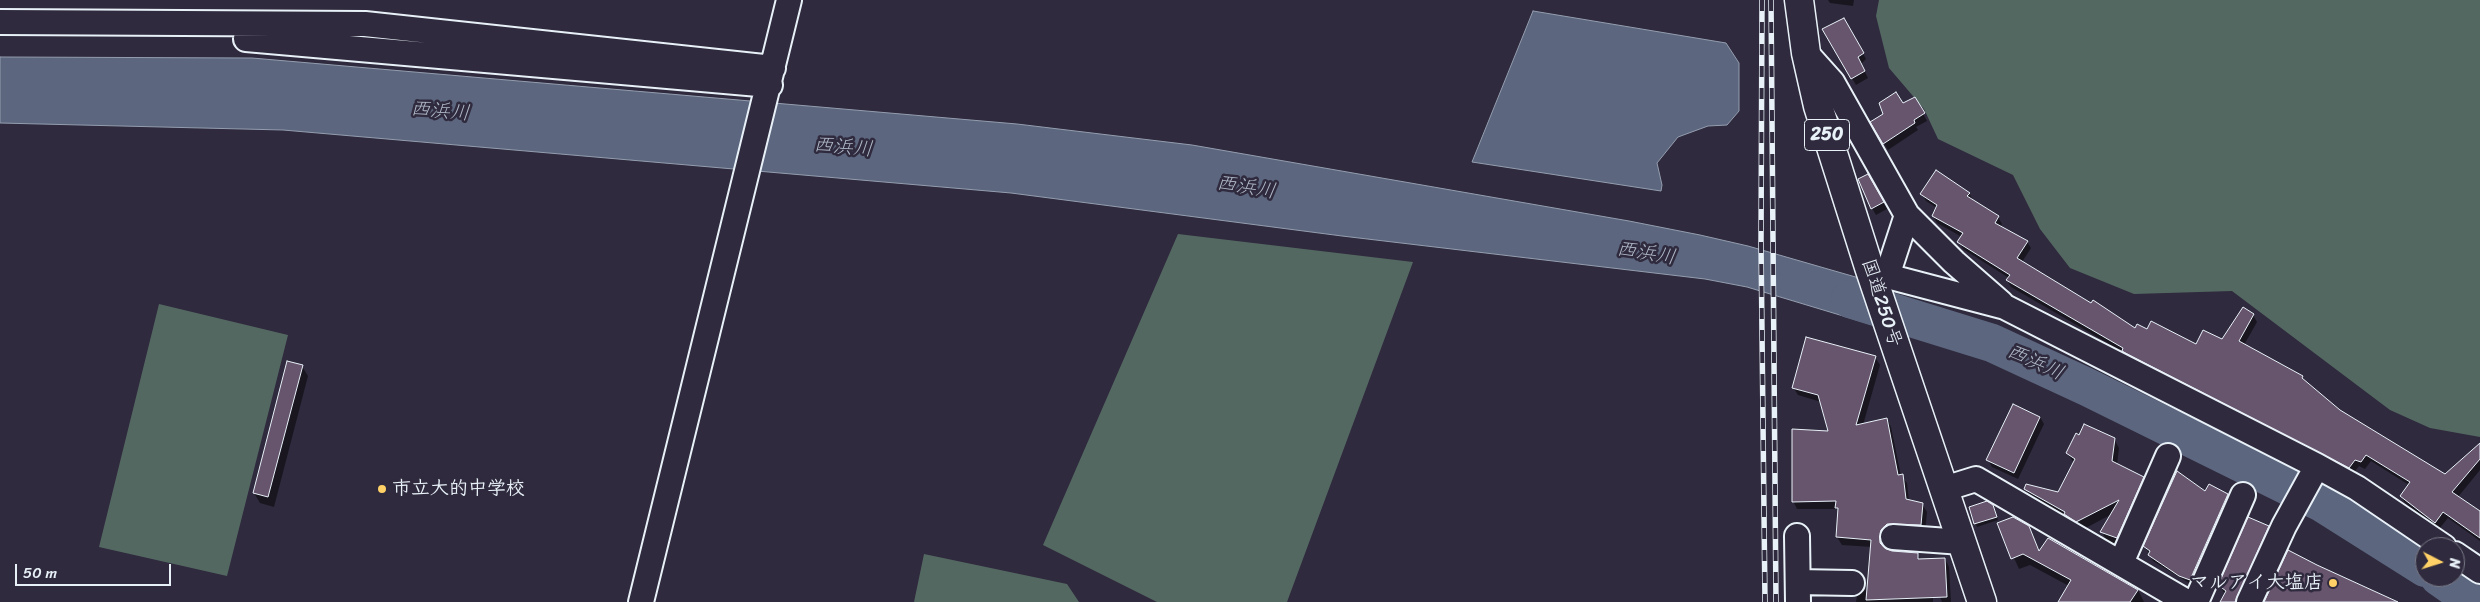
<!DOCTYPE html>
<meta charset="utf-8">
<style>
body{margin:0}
#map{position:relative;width:2480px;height:602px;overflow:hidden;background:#2f2a3d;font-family:Sriracha,sans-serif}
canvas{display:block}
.north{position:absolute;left:2415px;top:537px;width:50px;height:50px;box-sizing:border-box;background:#2f2a3d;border:1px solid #797a88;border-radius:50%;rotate:95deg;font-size:14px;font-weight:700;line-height:20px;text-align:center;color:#e8f1f8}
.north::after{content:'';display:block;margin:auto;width:18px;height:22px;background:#ffd166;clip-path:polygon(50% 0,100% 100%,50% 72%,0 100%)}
.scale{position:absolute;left:15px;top:564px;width:156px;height:22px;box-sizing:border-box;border:2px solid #e8f1f8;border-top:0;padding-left:6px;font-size:15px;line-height:18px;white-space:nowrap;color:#e8f1f8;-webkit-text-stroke:4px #2f2a3d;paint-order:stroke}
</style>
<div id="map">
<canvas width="2480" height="602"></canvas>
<div class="north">N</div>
<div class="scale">50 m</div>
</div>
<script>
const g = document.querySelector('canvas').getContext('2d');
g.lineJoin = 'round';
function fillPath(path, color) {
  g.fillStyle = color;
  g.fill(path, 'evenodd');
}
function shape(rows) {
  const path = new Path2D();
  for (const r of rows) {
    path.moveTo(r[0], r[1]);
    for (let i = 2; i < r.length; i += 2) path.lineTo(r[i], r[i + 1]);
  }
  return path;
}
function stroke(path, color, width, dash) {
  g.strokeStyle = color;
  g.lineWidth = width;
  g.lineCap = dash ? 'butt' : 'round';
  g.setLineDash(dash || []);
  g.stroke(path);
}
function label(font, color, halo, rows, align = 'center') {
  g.font = font + ' Sriracha,"Klee One",sans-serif';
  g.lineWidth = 5;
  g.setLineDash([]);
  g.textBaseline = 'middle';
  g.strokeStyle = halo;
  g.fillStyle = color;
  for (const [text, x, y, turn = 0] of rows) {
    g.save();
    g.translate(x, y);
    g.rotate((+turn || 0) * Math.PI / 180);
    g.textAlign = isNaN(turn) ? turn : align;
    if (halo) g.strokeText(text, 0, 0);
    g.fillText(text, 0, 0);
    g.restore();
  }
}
fillPath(shape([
 [1879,0,2480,0,2480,437,2430,428,2390,410,2232,291,2134,294,2070,268,2040,229,2013,175,1938,139,1924,109,1889,68,1876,16],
 [1178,234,1413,262,1287,602,1157,602,1043,545],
 [159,304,288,335,227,576,99,547],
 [924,554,1067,584,1079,602,914,602]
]), '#546862');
const water = shape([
 [1533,11,1726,43,1739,63,1739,111,1727,125,1708,126,1678,137,1657,163,1662,185,1661,191,1472,162,1533,11],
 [0,57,252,58,1017,124,1192,145,1629,221,1700,235,1748,246,1859,278,1873,325,1747,287,1705,279,1342,236,1011,193,283,130,0,123,0,57]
]);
fillPath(water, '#5c667f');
stroke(water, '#949eaf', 1);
fillPath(shape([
 [1828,0,1854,0,1853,6,1830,3],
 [1844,19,1866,59,1861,64,1868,78,1856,85,1824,30],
 [1915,98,1927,121,1916,127,1918,130,1888,150,1872,122],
 [1868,176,1887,209,1876,215,1872,208],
 [1969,193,1973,200,1998,217,2002,224,2000,227,2027,242,2031,248,2022,262,2136,330,2197,346,2222,341,2253,315,2257,322,2244,345,2302,377,2305,383,2340,411,2445,475,2480,444,2480,470,2458,497,2480,512,2480,541,2448,518,2439,529,2405,503,2401,496,2409,485,2371,461,2365,469,2359,466,2353,474,2127,358,2125,353,2011,287,2007,280,2009,278,1963,249,1959,242,1962,237,1937,223,1933,216,1937,208,1926,201,1922,194],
 [1875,357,1880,365,1863,425,1887,419,1891,427,1901,476,1907,483,1909,501,1922,504,1927,512,1925,533,1885,538,1884,549,1917,554,1921,560,1945,559,1949,567,1951,602,1942,602,1933,580,1933,602,1856,602,1857,596,1868,588,1872,547,1842,545,1837,537,1839,512,1837,509,1797,509,1793,501,1829,433,1821,402,1798,395,1793,387],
 [302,366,308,376,274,507,260,503,254,493],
 [2040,417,2044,424,2018,479,1992,467,1988,460],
 [2114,439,2119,448,2117,465,2143,478,2148,487,2122,546,2107,541,2102,532,2112,514,2082,530,2070,523,2067,518,2031,497,2026,488,2059,494,2074,463,2067,453],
 [2205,493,2227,495,2231,501,2194,586,2153,561,2145,546],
 [1970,507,1994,509,1998,520,1977,527],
 [1999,524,2028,527,2040,552,2138,590,2144,602,2060,602,2069,586,2030,565,2019,569],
 [2268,527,2275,539,2246,602,2221,602,2225,595,2220,585]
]), '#0007');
stroke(shape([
 [1850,299,1992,343,2087,387,2322,503,2425,568],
 [2439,577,2475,602]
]), '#5c667f', 38);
const building = shape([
 [1844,18,1864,53,1858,57,1865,71,1851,79,1822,29,1844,18],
 [1896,92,1903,103,1915,97,1925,113,1914,120,1915,123,1883,144,1870,122,1883,114,1879,103,1896,92],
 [1936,170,1970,193,1967,196,1999,216,1995,223,2028,241,2017,258,2091,303,2093,300,2135,328,2137,324,2147,329,2151,321,2196,344,2203,330,2222,339,2243,307,2254,314,2239,341,2303,376,2302,378,2340,410,2445,474,2480,443,2480,459,2452,492,2480,511,2480,538,2443,512,2435,523,2400,496,2410,482,2366,455,2361,462,2355,460,2349,468,2129,355,2122,351,2123,348,2006,280,2010,275,1957,242,1963,233,1932,216,1937,205,1920,194,1936,170],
 [1868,174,1884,202,1871,209,1858,179,1868,174],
 [1806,337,1876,356,1856,425,1887,418,1898,475,1903,474,1906,499,1923,503,1921,525,1887,524,1881,530,1880,543,1885,548,1892,551,1918,553,1918,559,1945,558,1947,597,1866,600,1871,540,1836,537,1838,508,1835,508,1836,501,1792,502,1792,429,1828,431,1818,395,1792,388,1806,337],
 [287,361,303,365,268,497,253,493,287,361],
 [2013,404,2040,417,2014,473,1986,460,2013,404],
 [2084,424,2115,438,2112,461,2144,477,2117,538,2100,532,2119,500,2076,522,2064,514,2065,512,2024,489,2026,484,2058,492,2075,459,2066,453,2076,433,2079,435,2084,424],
 [2177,471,2205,491,2209,484,2228,494,2190,580,2179,576,2148,555,2150,551,2143,546,2177,471],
 [1987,501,1993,505,1997,517,1974,524,1969,507,1987,501],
 [2013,517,2029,526,2039,551,2048,538,2138,590,2130,602,2058,602,2071,580,2023,554,2011,559,1997,523,2013,517],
 [2248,517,2269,526,2235,602,2220,602,2226,591,2218,585,2248,517],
 [2288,550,2317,565,2398,602,2264,602,2288,550]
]);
fillPath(building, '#67556e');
stroke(building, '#e8f1f8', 1);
const minor = shape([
 [0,22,365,24,773,68],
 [246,39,770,85],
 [1806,53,1832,82,1907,215,1954,262,2001,303],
 [1869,267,1887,276,2005,307,2317,466,2357,488,2444,547],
 [1887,276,1907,215],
 [1944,489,1976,479,2187,602],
 [1797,536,1798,602],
 [1893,537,1962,542],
 [2455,554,2480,571],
 [2121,563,2168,456],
 [1798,582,1852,583],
 [641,602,789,0],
 [2196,602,2243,495],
 [2249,602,2284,526,2317,466]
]);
const highway = shape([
 [1799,0,1806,53,1818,106,1869,267,1982,602]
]);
stroke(minor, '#e8f1f8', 28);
stroke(highway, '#e8f1f8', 31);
stroke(minor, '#2f2a3d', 24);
stroke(highway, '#2f2a3d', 28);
const rail = shape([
 [1762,0,1761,243,1765,602],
 [1771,0,1776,602]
]);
stroke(rail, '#e8f1f8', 5.5);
stroke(rail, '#2f2a3d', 4, [11]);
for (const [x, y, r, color] of [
 [382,489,5,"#ffd166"],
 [2333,583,5,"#ffd166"]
]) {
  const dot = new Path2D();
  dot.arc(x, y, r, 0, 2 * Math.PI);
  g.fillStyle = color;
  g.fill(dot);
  stroke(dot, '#2f2a3d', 2);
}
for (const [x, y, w] of [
 [1827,135,45]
]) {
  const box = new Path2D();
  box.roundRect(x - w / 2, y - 15.5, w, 31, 4);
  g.fillStyle = '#2f2a3d';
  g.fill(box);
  stroke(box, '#e8f1f8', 1);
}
label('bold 18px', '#e8f1f8', null, [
 ["250",1827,135]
]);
label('19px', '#e8f1f8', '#2f2a3d', [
 ["国道250号",1881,303,72]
]);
label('bold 19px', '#e8f1f8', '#2f2a3d', [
 ["市立大的中学校",392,489],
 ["マルアイ大塩店",2323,583,"right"]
], 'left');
label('italic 20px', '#b0b9c8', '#2f2a3d', [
 ["西浜川",440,112,5],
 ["西浜川",843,148,5],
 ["西浜川",1246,188,9],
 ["西浜川",1646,254,9],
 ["西浜川",2035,363,24]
]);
</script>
